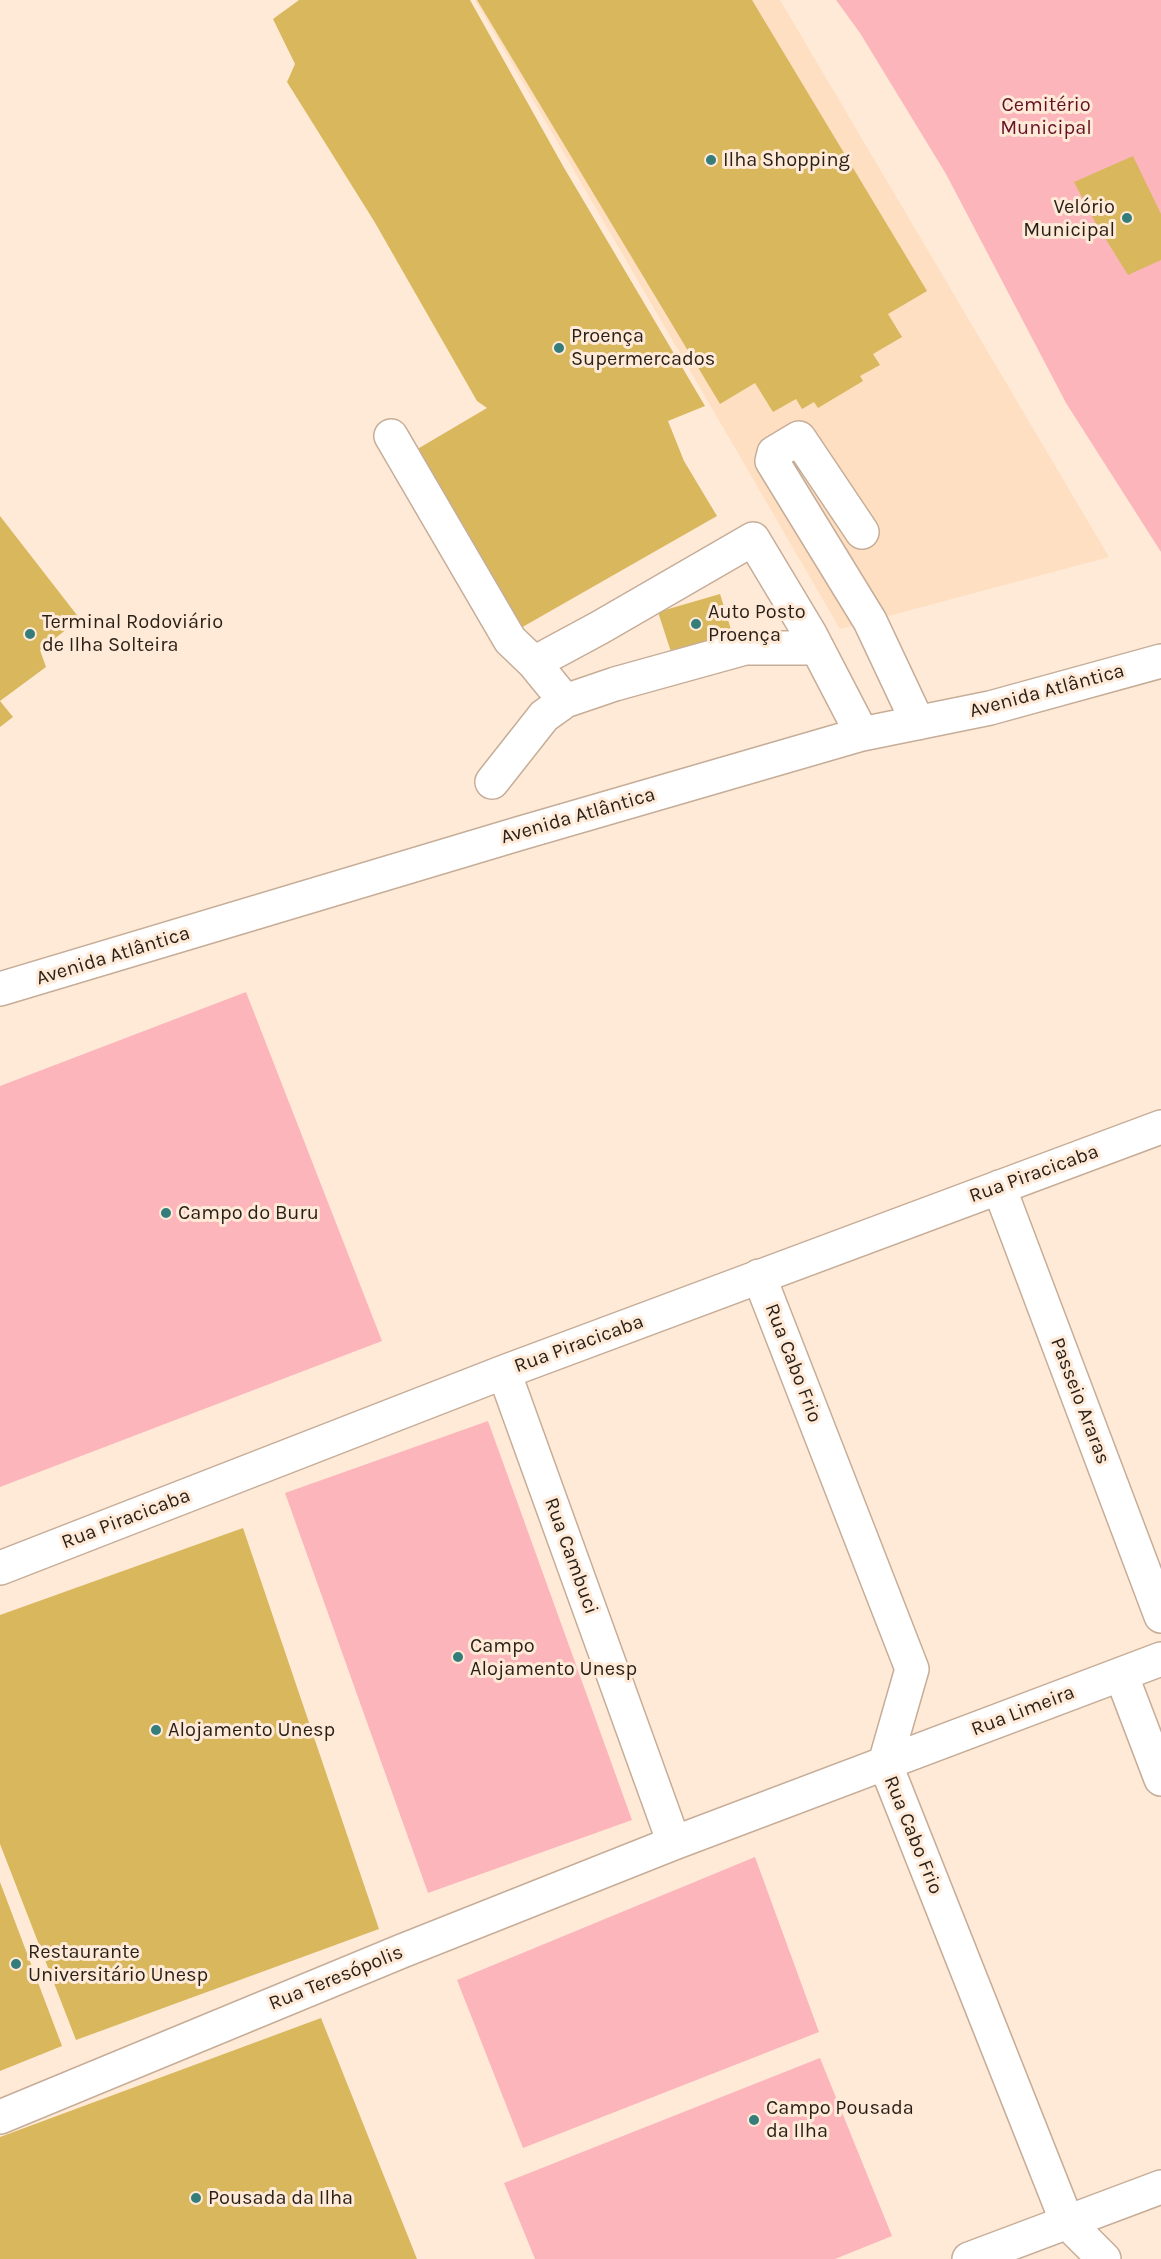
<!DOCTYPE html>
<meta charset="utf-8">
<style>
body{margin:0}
canvas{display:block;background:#ffead8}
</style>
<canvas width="1161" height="2259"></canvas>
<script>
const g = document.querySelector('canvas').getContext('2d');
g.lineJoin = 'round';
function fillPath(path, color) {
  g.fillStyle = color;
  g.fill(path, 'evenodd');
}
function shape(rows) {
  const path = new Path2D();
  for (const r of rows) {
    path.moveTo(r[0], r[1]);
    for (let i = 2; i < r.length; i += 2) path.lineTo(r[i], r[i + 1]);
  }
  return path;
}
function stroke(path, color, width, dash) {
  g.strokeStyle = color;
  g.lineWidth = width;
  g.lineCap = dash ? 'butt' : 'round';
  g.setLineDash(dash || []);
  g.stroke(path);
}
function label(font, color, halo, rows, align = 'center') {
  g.font = font + ' Karla,sans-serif';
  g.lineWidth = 6;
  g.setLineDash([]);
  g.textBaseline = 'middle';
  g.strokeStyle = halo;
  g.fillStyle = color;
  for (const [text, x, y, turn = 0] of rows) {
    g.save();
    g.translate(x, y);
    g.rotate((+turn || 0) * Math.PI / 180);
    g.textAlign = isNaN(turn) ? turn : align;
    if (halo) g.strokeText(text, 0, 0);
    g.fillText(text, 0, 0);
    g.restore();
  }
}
fillPath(shape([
 [475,0,780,0,1109,557,840,629]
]), '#fedfc2');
fillPath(shape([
 [836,0,1161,0,1161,552,1066,403,946,174,860,33],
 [246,992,382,1341,0,1487,0,1086],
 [488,1421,632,1820,428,1893,285,1493],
 [755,1857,819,2032,523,2148,457,1980],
 [820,2058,892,2236,835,2259,535,2259,504,2183]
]), '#fdb5bc');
fillPath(shape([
 [299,0,470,0,563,166,705,406,668,421,684,461,717,516,512,633,409,454,487,408,477,401,374,221,287,82,295,64,273,19],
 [477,0,752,0,927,291,888,314,902,337,873,354,880,365,860,376,863,381,818,408,814,402,802,409,796,399,773,412,755,383,720,404],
 [1133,156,1161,214,1161,260,1128,275,1095,222,1074,182],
 [0,516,80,619,40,650,46,667,0,701,13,717,0,727],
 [720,594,733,636,672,655,658,612],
 [243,1528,379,1929,76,2040,0,1844,0,1615],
 [0,1882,62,2046,0,2071],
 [321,2018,417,2259,0,2259,0,2137]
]), '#d8b75d');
const minor = shape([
 [391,436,510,640,534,663,565,701,544,716,492,782],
 [862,532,799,438,774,453,772,461,870,621,918,723],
 [534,663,599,628,753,539,810,634,862,734],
 [565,701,615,684,745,648,817,648],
 [0,989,521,833,862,734,990,708,1161,661],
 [999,1187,1161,1616],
 [759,1276,912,1669,885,1763,1067,2222,1104,2259],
 [504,1372,674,1843],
 [0,1568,504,1372,1161,1127],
 [1121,1674,1161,1779],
 [0,2117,402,1951,674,1843,1161,1659],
 [969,2259,1161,2187]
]);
stroke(minor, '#c6ad98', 36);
stroke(minor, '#fff', 33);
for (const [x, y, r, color] of [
 [711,160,6,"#347d7b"],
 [1127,218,6,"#347d7b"],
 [559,348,6,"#347d7b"],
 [696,624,6,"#347d7b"],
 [30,634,6,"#347d7b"],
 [166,1213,6,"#347d7b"],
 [458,1657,6,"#347d7b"],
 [156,1730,6,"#347d7b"],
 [16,1964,6,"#347d7b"],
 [754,2120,6,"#347d7b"],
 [196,2198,6,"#347d7b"]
]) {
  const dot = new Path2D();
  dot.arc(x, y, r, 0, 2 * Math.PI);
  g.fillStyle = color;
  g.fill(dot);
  stroke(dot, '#ffead8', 2);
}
label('20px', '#651126', '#ffead8', [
 ["Cemitério",1046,105],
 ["Municipal",1046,128]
]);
label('20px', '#281f17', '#ffead8', [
 ["Ilha Shopping",723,160],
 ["Velório",1115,207,"right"],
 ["Municipal",1115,230,"right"],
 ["Proença",571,336],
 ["Supermercados",571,359],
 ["Auto Posto",708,612],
 ["Proença",708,635],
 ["Terminal Rodoviário",42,622],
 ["de Ilha Solteira",42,645],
 ["Campo do Buru",178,1213],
 ["Campo",470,1646],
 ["Alojamento Unesp",470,1669],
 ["Alojamento Unesp",168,1730],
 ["Restaurante",28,1952],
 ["Universitário Unesp",28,1975],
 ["Campo Pousada",766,2108],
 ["da Ilha",766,2131],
 ["Pousada da Ilha",208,2198]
], 'left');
label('20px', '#281f17', '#ffead8', [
 ["Avenida Atlântica",1047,691,-15],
 ["Avenida Atlântica",578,816,-16],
 ["Avenida Atlântica",113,956,-17],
 ["Rua Piracicaba",1034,1174,-20],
 ["Rua Piracicaba",579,1344,-20],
 ["Rua Cabo Frio",793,1363,69],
 ["Passeio Araras",1080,1401,69],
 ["Rua Piracicaba",126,1519,-21],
 ["Rua Cambuci",571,1556,70],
 ["Rua Limeira",1023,1711,-21],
 ["Rua Cabo Frio",913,1835,68],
 ["Rua Teresópolis",336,1978,-22]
]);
</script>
